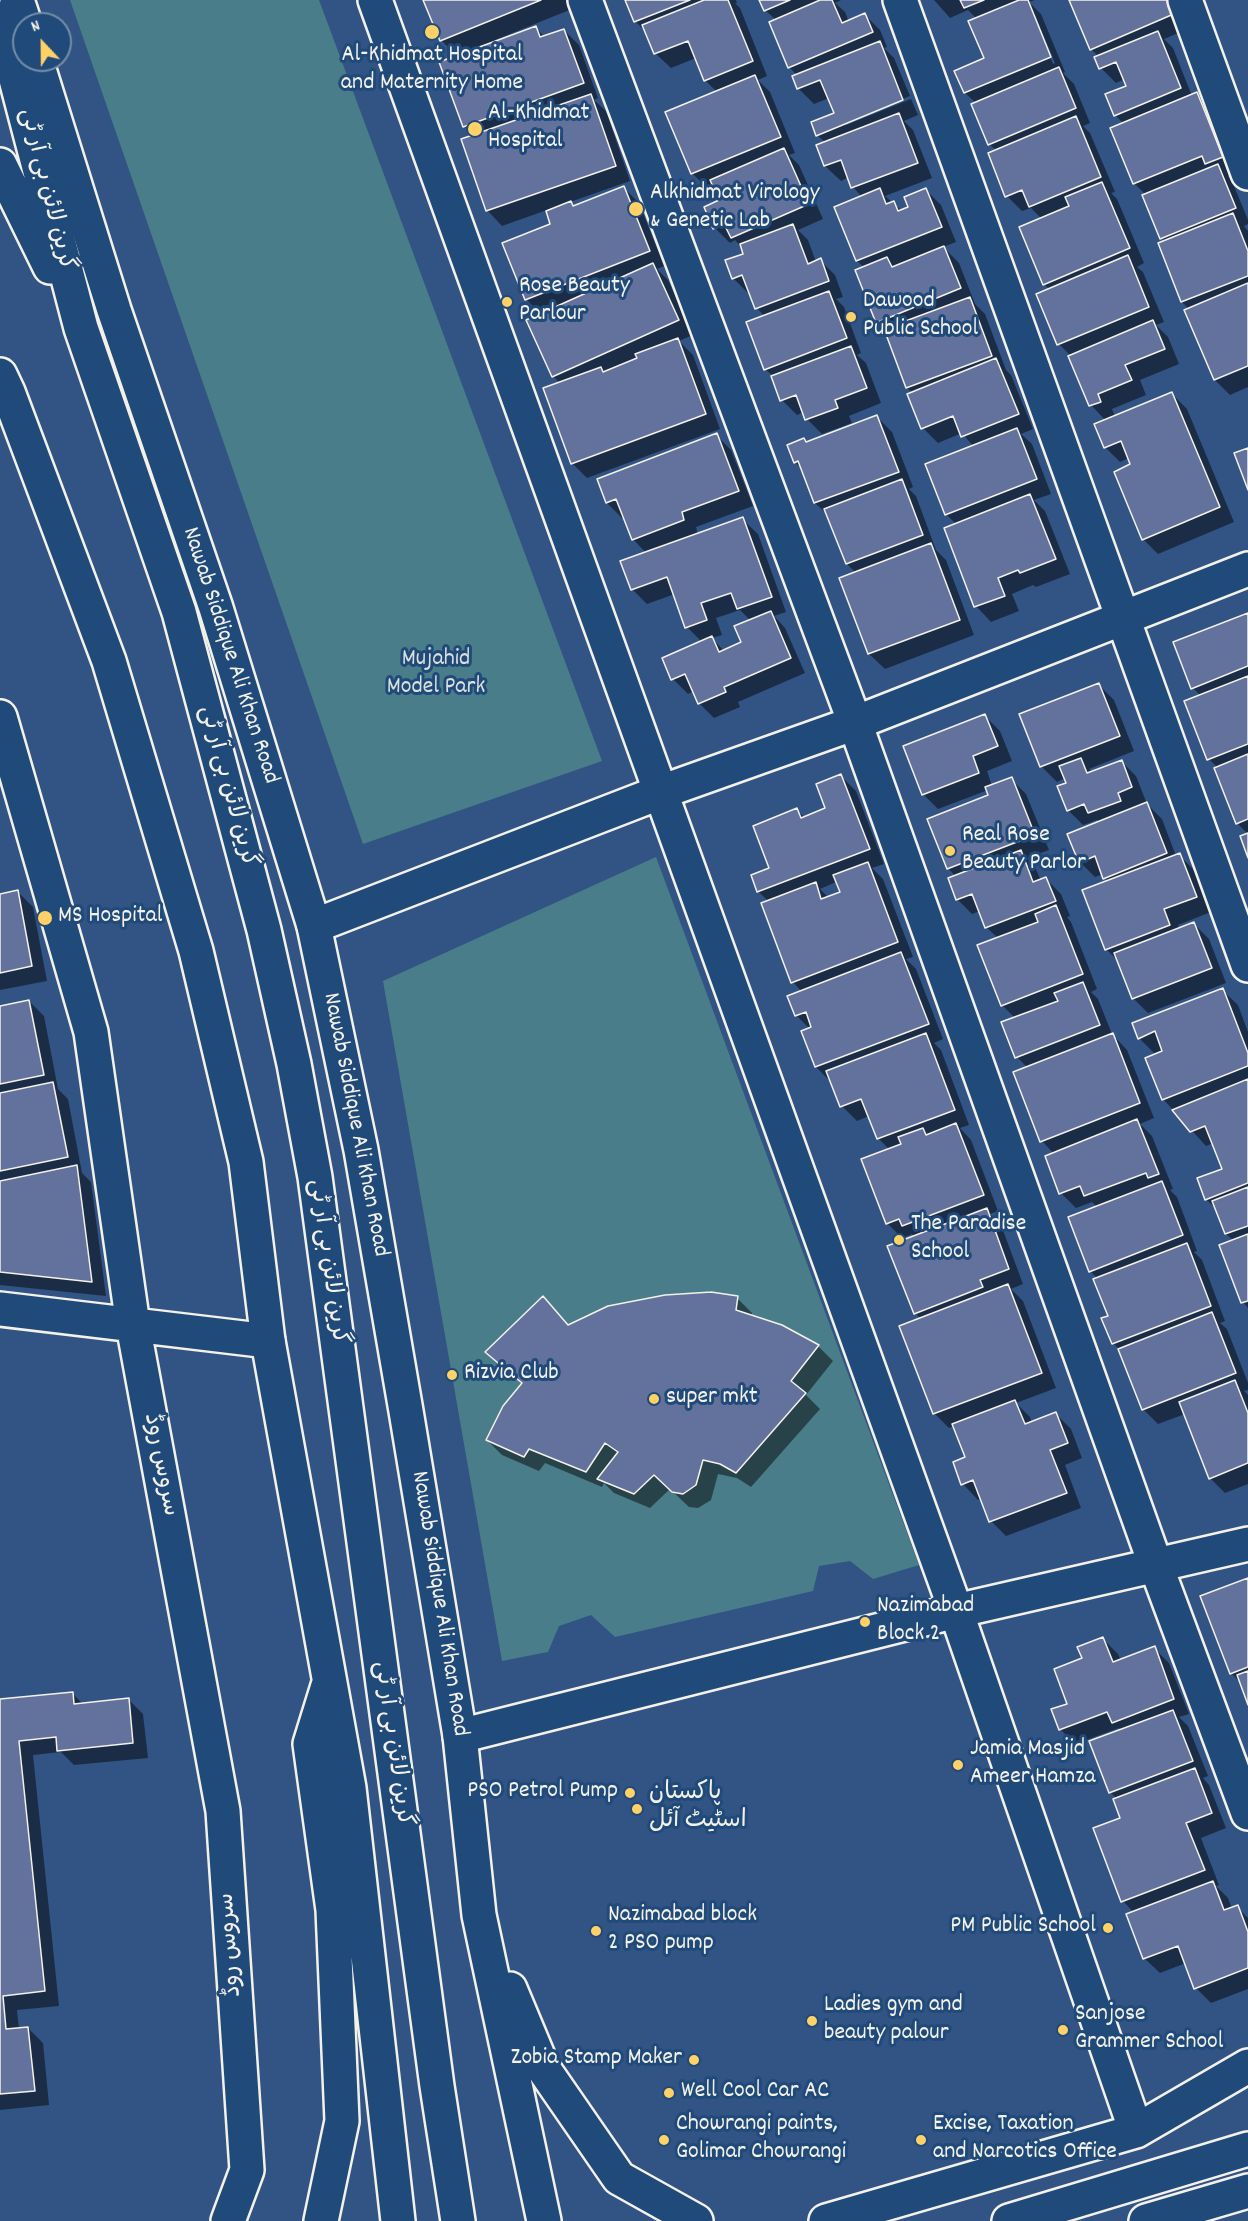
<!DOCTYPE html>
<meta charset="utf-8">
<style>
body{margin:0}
#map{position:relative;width:1248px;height:2221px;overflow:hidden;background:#325484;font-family:Dekko,sans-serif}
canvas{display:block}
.north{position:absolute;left:12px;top:12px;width:60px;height:60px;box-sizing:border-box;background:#1f4a7a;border:2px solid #748da6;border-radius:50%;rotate:338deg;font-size:16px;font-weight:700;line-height:24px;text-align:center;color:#f4f1e8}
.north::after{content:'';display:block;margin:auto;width:21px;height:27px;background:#ffd166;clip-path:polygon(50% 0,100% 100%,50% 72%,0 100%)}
</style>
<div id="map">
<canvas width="1248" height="2221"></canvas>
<div class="north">N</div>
</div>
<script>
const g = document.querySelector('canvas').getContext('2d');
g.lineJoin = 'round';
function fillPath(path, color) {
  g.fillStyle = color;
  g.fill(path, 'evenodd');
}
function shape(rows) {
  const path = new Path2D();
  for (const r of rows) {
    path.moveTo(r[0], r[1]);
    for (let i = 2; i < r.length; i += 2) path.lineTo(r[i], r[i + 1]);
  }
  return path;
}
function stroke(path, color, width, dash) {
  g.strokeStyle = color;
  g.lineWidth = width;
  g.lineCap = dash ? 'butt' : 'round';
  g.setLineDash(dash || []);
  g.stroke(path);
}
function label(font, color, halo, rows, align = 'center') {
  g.font = font + ' Dekko,"Playpen Sans Arabic",sans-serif';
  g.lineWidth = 6;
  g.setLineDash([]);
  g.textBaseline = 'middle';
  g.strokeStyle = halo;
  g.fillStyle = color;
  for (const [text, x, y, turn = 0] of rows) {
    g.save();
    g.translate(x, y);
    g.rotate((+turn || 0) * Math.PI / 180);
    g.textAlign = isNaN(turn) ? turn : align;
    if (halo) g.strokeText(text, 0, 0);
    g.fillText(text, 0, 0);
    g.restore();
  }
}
fillPath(shape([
 [70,0,319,0,602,761,363,844],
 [656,857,919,1565,873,1579,850,1561,819,1566,813,1591,615,1637,591,1615,559,1626,548,1652,502,1661,383,981]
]), '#497d8a');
fillPath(shape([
 [425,0,569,0,572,9,495,40,496,42,536,28,545,37,564,30,579,45,598,98,594,100,606,111,630,181,570,202,574,207,624,188,639,203,664,266,657,269,668,280,693,335,679,341,693,355,720,429,587,478,572,463,560,383,553,376,541,314,526,299,552,225,547,210,502,226,487,210,474,136,464,126,457,56,441,40],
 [627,0,736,0,737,3,735,3,740,8,767,76,758,80,770,92,795,153,789,155,799,165,823,219,798,230,808,240,816,262,820,260,835,275,843,297,836,299,844,307,861,353,857,355,866,363,881,403,849,416,852,423,822,434,807,419,804,412,797,415,782,400,773,376,765,369,765,317,757,308,751,293,748,293,733,278,745,254,743,249,735,240,730,243,715,228,721,201,714,185,707,188,692,173,717,92,705,80,696,58,671,68,655,53,648,34,635,21],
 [761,0,841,0,835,3,845,12,849,22,865,15,880,30,887,47,884,48,894,58,910,96,846,122,846,125,911,99,918,115,904,121,913,130,932,178,885,196,902,211,910,208,926,190,941,205,956,242,943,247,959,263,975,304,985,314,1006,370,1011,375,1033,429,1021,434,1032,444,1051,494,1034,500,1045,511,1070,574,1036,587,1033,585,1012,594,1019,611,991,622,976,606,946,529,957,525,946,514,973,446,962,433,938,443,923,428,913,393,907,388,885,330,877,322,865,268,857,261,836,208,862,197,853,187,849,177,841,181,825,166,818,146,826,143,817,135,836,114,829,98,814,104,799,89,794,77,798,76,789,67,776,20,765,10],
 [934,0,1035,0,1029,2,1041,14,1065,72,1063,73,1074,84,1090,123,1083,126,1090,133,1115,192,1111,193,1117,199,1144,263,1137,267,1143,272,1164,322,1156,325,1168,337,1179,364,1140,380,1146,395,1112,409,1115,417,1171,393,1187,409,1234,522,1158,554,1143,539,1129,458,1120,462,1105,447,1106,421,1091,405,1071,356,1059,344,1050,290,1044,284,1042,219,1031,208,1022,211,1007,196,997,151,989,144,976,103,965,93,986,59,977,19,968,10,950,18],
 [1032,15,1035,15,1055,63,1053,64],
 [1071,0,1178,0,1190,28,1164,39,1173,48,1192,96,1197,94,1212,109,1237,172,1228,176,1232,181,1248,220,1248,224,1244,226,1248,231,1248,387,1230,395,1215,380,1189,309,1182,302,1165,242,1162,238,1146,195,1134,183,1124,124,1115,115,1128,87,1125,79,1116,83,1101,68,1096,58,1099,57,1091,49],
 [877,417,892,432,913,487,909,489,916,496,936,550,946,560,974,635,885,669,869,654,841,579,856,573,847,564,828,515,815,503,803,470,795,462,807,443],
 [716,435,731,450,753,506,696,527,698,535,742,519,758,534,786,612,774,616,785,628,805,673,738,702,740,707,714,718,699,703,694,691,688,694,673,679,702,642,687,627,675,594,647,604,632,589,646,553,633,539,624,517,622,518,607,503],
 [740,610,751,621,743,643,724,651,712,638,722,635,716,618],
 [1248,615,1248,834,1237,823,1218,768,1209,759,1201,696,1193,688],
 [1099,685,1114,700,1134,751,1089,769,1093,772,1121,761,1136,776,1147,804,1162,819,1176,856,1179,855,1194,870,1211,912,1178,925,1180,929,1194,924,1209,939,1226,983,1148,1013,1133,998,1119,962,1106,949,1108,882,1103,874,1095,877,1080,862,1099,823,1097,820,1083,825,1068,810,1068,784,1065,778,1057,782,1041,766,1021,715],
 [985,716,1000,731,1012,761,987,771,992,786,1011,779,1026,794,1049,850,1027,858,1035,867,1041,881,1046,879,1061,894,1070,916,1067,917,1071,922,1097,989,1091,992,1098,999,1112,1034,1127,1050,1154,1118,1140,1124,1152,1136,1173,1189,1170,1190,1177,1197,1197,1251,1194,1252,1202,1260,1225,1321,1220,1323,1227,1329,1248,1383,1248,1390,1244,1391,1248,1395,1248,1484,1225,1493,1210,1478,1185,1414,1158,1424,1143,1409,1120,1350,1113,1343,1110,1317,1098,1279,1090,1271,1097,1207,1092,1202,1076,1208,1061,1193,1054,1154,1042,1141,1028,1068,1017,1057,1015,1018,1002,1005,998,938,986,927,980,911,972,914,957,899,956,877,948,868,990,796,988,790,938,809,923,794],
 [841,776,856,791,884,864,872,868,883,879,913,957,906,959,916,969,943,1039,934,1043,941,1050,969,1125,960,1128,971,1140,998,1211,990,1214,1001,1225,1023,1284,1011,1289,1023,1301,1056,1388,1016,1403,1030,1417,1032,1423,1056,1414,1071,1429,1082,1458,1065,1465,1081,1508,1006,1536,991,1521,982,1498,978,1500,963,1484,954,1463,967,1458,954,1426,949,1428,934,1413,921,1319,915,1313,915,1237,912,1234,902,1238,887,1223,890,1150,878,1138,869,1116,857,1121,842,1106,831,1082,816,1067,810,1029,796,1015,802,992,793,982,769,902,758,891,771,868,797,810,805,818,827,809],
 [836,882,842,893,829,898,820,889],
 [18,892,33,907,47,981,0,990,0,896],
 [1222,990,1238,1005,1248,1032,1248,1308,1243,1302,1234,1241,1226,1234,1217,1210,1206,1199,1224,1170,1214,1143,1206,1146,1163,1099,1156,1055,1139,1038],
 [29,1001,44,1016,58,1089,68,1099,82,1173,91,1182,106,1296,0,1285,0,1007],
 [737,1298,752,1313,752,1317,781,1327,818,1346,833,1361,806,1395,820,1409,751,1487,737,1478,718,1474,711,1500,698,1508,689,1507,670,1489,650,1508,614,1493,604,1483,602,1487,545,1463,539,1471,502,1455,487,1440,523,1384,487,1352,569,1326],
 [1248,1580,1248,1701,1241,1683,1231,1673],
 [1103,1639,1118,1654,1121,1661,1154,1648,1169,1663,1189,1714,1179,1717,1188,1726,1208,1776,1203,1778,1209,1785,1226,1828,1201,1838,1219,1885,1216,1886,1228,1898,1232,1909,1237,1907,1248,1918,1248,1989,1211,2003,1196,1988,1186,1963,1160,1973,1144,1958,1134,1913,1123,1901,1122,1818,1117,1799,1110,1792,1122,1731,1119,1728,1075,1744,1060,1729,1084,1659],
 [72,1693,83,1704,128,1699,143,1714,148,1758,74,1765,61,1752,33,1755,59,2006,17,2010,19,2029,28,2028,43,2043,49,2105,0,2110,0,1701]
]), '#0007');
const building = shape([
 [423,0,541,0,440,41,423,0],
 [625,0,690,0,634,22,625,0],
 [704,0,728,0,753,61,704,81,688,41,654,54,642,25,704,0],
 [759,0,790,0,764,11,759,0],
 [820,0,832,0,842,23,865,13,873,32,788,68,769,22,820,0],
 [960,0,984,0,964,8,960,0],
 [1019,0,1028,0,1051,57,964,93,954,71,984,58,968,21,1019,0],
 [1069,0,1170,0,1176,13,1090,50,1069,0],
 [536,26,540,37,564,29,584,83,463,127,439,62,536,26],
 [1158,31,1181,88,1114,116,1105,94,1126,86,1116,62,1099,69,1094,57,1158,31],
 [880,41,903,100,816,136,811,122,834,113,820,80,797,89,792,76,880,41],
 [1059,67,1076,108,988,145,971,104,1059,67],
 [755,75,781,137,691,174,665,112,755,75],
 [1197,92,1223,157,1205,164,1202,156,1133,184,1110,128,1197,92],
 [591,94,616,166,486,211,461,139,591,94],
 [899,113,918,163,851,188,841,160,824,166,816,145,899,113],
 [1076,116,1101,177,1029,207,1022,190,1005,197,988,153,1076,116],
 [784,148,809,204,731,238,724,224,713,229,704,207,719,200,710,180,784,148],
 [1218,164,1236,208,1160,239,1142,195,1218,164],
 [1102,182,1130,248,1043,285,1019,227,1069,206,1065,197,1102,182],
 [624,186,650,251,525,300,502,243,550,224,546,211,571,201,573,206,624,186],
 [880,188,886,204,894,201,898,211,908,207,904,197,926,188,942,227,856,261,834,207,880,188],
 [1233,213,1248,251,1248,276,1181,302,1158,243,1233,213],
 [793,224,808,264,821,258,829,281,755,309,742,275,732,279,725,260,743,254,740,244,793,224],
 [944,246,961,288,876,323,855,270,887,257,892,267,944,246],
 [1128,255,1149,307,1057,345,1036,294,1128,255],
 [653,263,679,320,552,377,526,320,653,263],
 [1248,283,1248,366,1214,380,1184,310,1248,283],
 [829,291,847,338,764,370,746,322,829,291],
 [970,297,992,356,906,388,884,329,970,297],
 [1153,320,1165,349,1125,365,1132,380,1098,394,1101,402,1089,406,1068,356,1153,320],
 [678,338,706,414,571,464,543,388,601,367,603,372,637,358,635,354,678,338],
 [851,346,867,388,835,400,838,408,805,420,796,395,780,401,771,376,851,346],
 [996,358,1019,414,961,437,953,416,921,429,907,394,996,358],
 [1172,392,1220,507,1142,540,1114,472,1130,464,1121,441,1104,448,1094,424,1172,392],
 [877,415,899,472,814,503,798,461,794,463,787,445,804,438,806,442,877,415],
 [1017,428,1037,479,945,515,925,464,1017,428],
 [717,433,739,491,682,512,684,520,632,540,616,499,606,503,597,479,717,433],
 [1248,448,1248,490,1234,453,1248,448],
 [902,479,923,535,846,564,824,509,902,479],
 [1030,494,1056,559,1020,573,1018,570,998,578,1005,596,974,607,944,528,1030,494],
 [743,517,772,597,737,609,731,593,701,603,707,620,685,628,667,577,631,590,620,561,743,517],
 [931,543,960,620,868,654,839,578,931,543],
 [771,611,791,658,724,687,726,692,698,704,685,674,671,680,662,658,712,636,719,652,741,642,734,626,771,611],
 [1248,613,1248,666,1191,689,1173,642,1248,613],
 [1248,676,1248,744,1207,760,1184,701,1248,676],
 [1099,683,1120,736,1040,767,1019,714,1099,683],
 [985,714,998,746,973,756,979,773,922,795,903,746,985,714],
 [1248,754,1248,819,1236,824,1214,768,1248,754],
 [1081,758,1087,773,1122,760,1132,787,1118,793,1121,801,1088,813,1084,804,1067,811,1057,786,1066,783,1059,766,1081,758],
 [841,774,870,849,757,892,751,875,769,868,753,826,797,808,801,818,825,808,816,784,841,774],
 [1012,777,1035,835,947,869,927,819,988,795,985,787,1012,777],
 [1147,802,1167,853,1103,879,1095,856,1079,863,1067,834,1147,802],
 [1248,833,1248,858,1240,836,1248,833],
 [1021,850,1033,882,1046,877,1056,901,985,928,972,894,956,900,948,878,1021,850],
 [1180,853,1197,897,1164,909,1170,925,1105,950,1082,890,1180,853],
 [868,862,898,942,791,983,761,903,816,882,821,899,840,892,833,875,868,862],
 [18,890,32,966,0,973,0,894,18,890],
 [1056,905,1083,974,1001,1006,977,945,1038,922,1035,914,1056,905],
 [1194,922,1212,968,1132,999,1114,953,1194,922],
 [901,952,929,1024,815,1067,801,1031,811,1027,806,1012,795,1016,787,996,901,952],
 [1083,982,1100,1025,1015,1058,1001,1022,1058,1001,1054,993,1083,982],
 [1223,988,1248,1053,1248,1066,1162,1100,1145,1058,1162,1051,1155,1031,1138,1039,1132,1023,1223,988],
 [29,1000,44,1075,0,1084,0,1006,29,1000],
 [926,1033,955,1110,877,1139,861,1099,840,1107,826,1071,926,1033],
 [1113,1033,1140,1103,1040,1142,1013,1072,1113,1033],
 [1248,1079,1248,1183,1205,1200,1197,1178,1222,1169,1205,1126,1190,1132,1172,1110,1248,1079],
 [53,1082,68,1157,0,1171,0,1093,53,1082],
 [1137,1119,1159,1174,1148,1178,1146,1173,1084,1196,1080,1186,1059,1194,1045,1156,1137,1119],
 [956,1123,984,1195,902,1226,899,1219,886,1224,861,1159,901,1144,898,1137,923,1128,926,1135,956,1123],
 [77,1165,92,1282,0,1272,0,1181,77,1165],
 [1162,1181,1183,1235,1089,1272,1068,1217,1162,1181],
 [1248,1187,1248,1226,1225,1234,1212,1201,1248,1187],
 [987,1208,1009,1269,980,1280,983,1287,914,1314,887,1246,987,1208],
 [1248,1234,1248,1301,1241,1303,1219,1245,1248,1234],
 [1187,1243,1211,1306,1112,1344,1101,1318,1108,1316,1093,1279,1187,1243],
 [1008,1284,1042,1373,933,1414,899,1326,1008,1284],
 [711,1292,738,1296,736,1310,782,1325,819,1345,791,1381,806,1393,736,1473,720,1464,703,1460,696,1485,683,1494,672,1492,654,1475,634,1494,597,1479,618,1452,605,1443,586,1472,529,1449,524,1457,486,1440,503,1406,522,1383,485,1352,543,1296,568,1325,608,1306,665,1295,711,1292],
 [1212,1312,1236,1373,1142,1410,1118,1349,1212,1312],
 [1235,1380,1248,1413,1248,1463,1209,1479,1179,1402,1235,1380],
 [1015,1400,1025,1424,1056,1412,1068,1443,1050,1450,1067,1493,989,1522,973,1480,961,1485,953,1462,965,1457,952,1424,1015,1400],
 [1248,1578,1248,1667,1230,1674,1200,1596,1248,1578],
 [1103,1637,1113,1662,1155,1646,1174,1699,1112,1723,1107,1712,1059,1730,1051,1709,1067,1704,1054,1669,1082,1658,1077,1647,1103,1637],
 [1248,1671,1248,1705,1237,1675,1248,1671],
 [73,1692,74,1704,129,1698,133,1743,57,1751,56,1737,19,1741,45,1991,3,1996,6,2029,28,2027,35,2091,0,2094,0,1699,73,1692],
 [1173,1710,1193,1761,1109,1793,1089,1741,1173,1710],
 [1195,1768,1212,1813,1186,1823,1205,1870,1121,1902,1093,1828,1120,1818,1113,1799,1195,1768],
 [1213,1881,1224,1910,1238,1905,1248,1932,1248,1968,1194,1989,1178,1946,1143,1959,1126,1914,1213,1881]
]);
fillPath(building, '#63719d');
stroke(building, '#f4f1e8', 1.5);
const minor = shape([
 [375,0,956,1611,1136,2131],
 [585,0,855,723,1156,1566,1248,1813],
 [900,0,1248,965],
 [1185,0,1248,173],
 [0,18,81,328,179,612,264,930,294,1064,315,1177,437,2086,458,2221],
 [0,165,50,267],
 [0,717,91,1032,133,1325,223,1811,247,2170,228,2221],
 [314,926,661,792,855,723,1248,569],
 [0,1309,268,1341],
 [460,1736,956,1611,1248,1544],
 [826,2221,1136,2131,1248,2066]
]);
const major = shape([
 [17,0,25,24],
 [36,60,114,310,216,608,314,926,361,1150,406,1411,460,1736,479,1915,544,2221],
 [0,375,8,392,109,661,196,951,246,1162,268,1341,349,1788,398,2221],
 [510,1989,543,2068,619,2178,696,2221],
 [321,2221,342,2121,333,1910,310,1744,328,1686],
 [1009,2221,1248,2149],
 [1146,2221,1248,2191]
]);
stroke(minor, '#f4f1e8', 38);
stroke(major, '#f4f1e8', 38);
stroke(minor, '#1f4a7a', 33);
stroke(major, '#1f4a7a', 33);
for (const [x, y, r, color] of [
 [432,32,8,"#ffd166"],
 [475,129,8,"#ffd166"],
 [636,209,8,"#ffd166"],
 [507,302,6,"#ffd166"],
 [851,317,6,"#ffd166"],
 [950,851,6,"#ffd166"],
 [45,918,8,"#ffd166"],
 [899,1240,6,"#ffd166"],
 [452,1375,6,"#ffd166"],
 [654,1399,6,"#ffd166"],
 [865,1622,6,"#ffd166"],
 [958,1765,6,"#ffd166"],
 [630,1793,6,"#ffd166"],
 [637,1809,6,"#ffd166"],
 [1108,1928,6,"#ffd166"],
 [596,1931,6,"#ffd166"],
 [812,2021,6,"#ffd166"],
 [1063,2030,6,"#ffd166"],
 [694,2060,6,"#ffd166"],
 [669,2093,6,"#ffd166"],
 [664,2140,6,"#ffd166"],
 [921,2140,6,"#ffd166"]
]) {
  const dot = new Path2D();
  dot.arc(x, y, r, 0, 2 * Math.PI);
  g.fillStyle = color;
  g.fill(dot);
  stroke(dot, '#1f4a7a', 2);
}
label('24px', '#f4f1e8', '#1f4a7a', [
 ["Al-Khidmat Hospital",432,57,"center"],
 ["and Maternity Home",432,85,"center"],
 ["Al-Khidmat",488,115],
 ["Hospital",488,143],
 ["Alkhidmat Virology",650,195],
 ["& Genetic Lab",650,223],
 ["Rose Beauty",519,288],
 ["Parlour",519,316],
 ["Dawood",863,303],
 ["Public School",863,331],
 ["Real Rose",962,837],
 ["Beauty Parlor",962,865],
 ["MS Hospital",58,918],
 ["The Paradise",911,1226],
 ["School",911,1254],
 ["Rizvia Club",464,1375],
 ["super mkt",666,1399],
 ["Nazimabad",877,1608],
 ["Block 2",877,1636],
 ["Jamia Masjid",970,1751],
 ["Ameer Hamza",970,1779],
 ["PSO Petrol Pump",618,1793,"right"],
 ["پاکستان",649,1795],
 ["اسٹیٹ آئل",649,1823],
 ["Nazimabad block",608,1917],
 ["2 PSO pump",608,1945],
 ["PM Public School",1096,1928,"right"],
 ["Ladies gym and",824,2007],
 ["beauty palour",824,2035],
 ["Sanjose",1075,2016],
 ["Grammer School",1075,2044],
 ["Zobia Stamp Maker",682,2060,"right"],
 ["Well Cool Car AC",681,2093],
 ["Chowrangi paints,",676,2126],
 ["Golimar Chowrangi",676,2154],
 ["Excise, Taxation",933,2126],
 ["and Narcotics Office",933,2154]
], 'left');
label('24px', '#f4f1e8', '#1f4a7a', [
 ["گرین لائن بی آر ٹی",45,190,76],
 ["Nawab Siddique Ali Khan Road",229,656,72],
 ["گرین لائن بی آر ٹی",226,787,75],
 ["Nawab Siddique Ali Khan Road",354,1125,79],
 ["گرین لائن بی آر ٹی",326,1262,82],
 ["سروس روڈ",159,1465,79],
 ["Nawab Siddique Ali Khan Road",438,1604,81],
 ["گرین لائن بی آر ٹی",391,1744,82],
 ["سروس روڈ",232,1945,-94]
]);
label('24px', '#dae0da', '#1f4a7a', [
 ["Mujahid",436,661],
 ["Model Park",436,689]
]);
</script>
